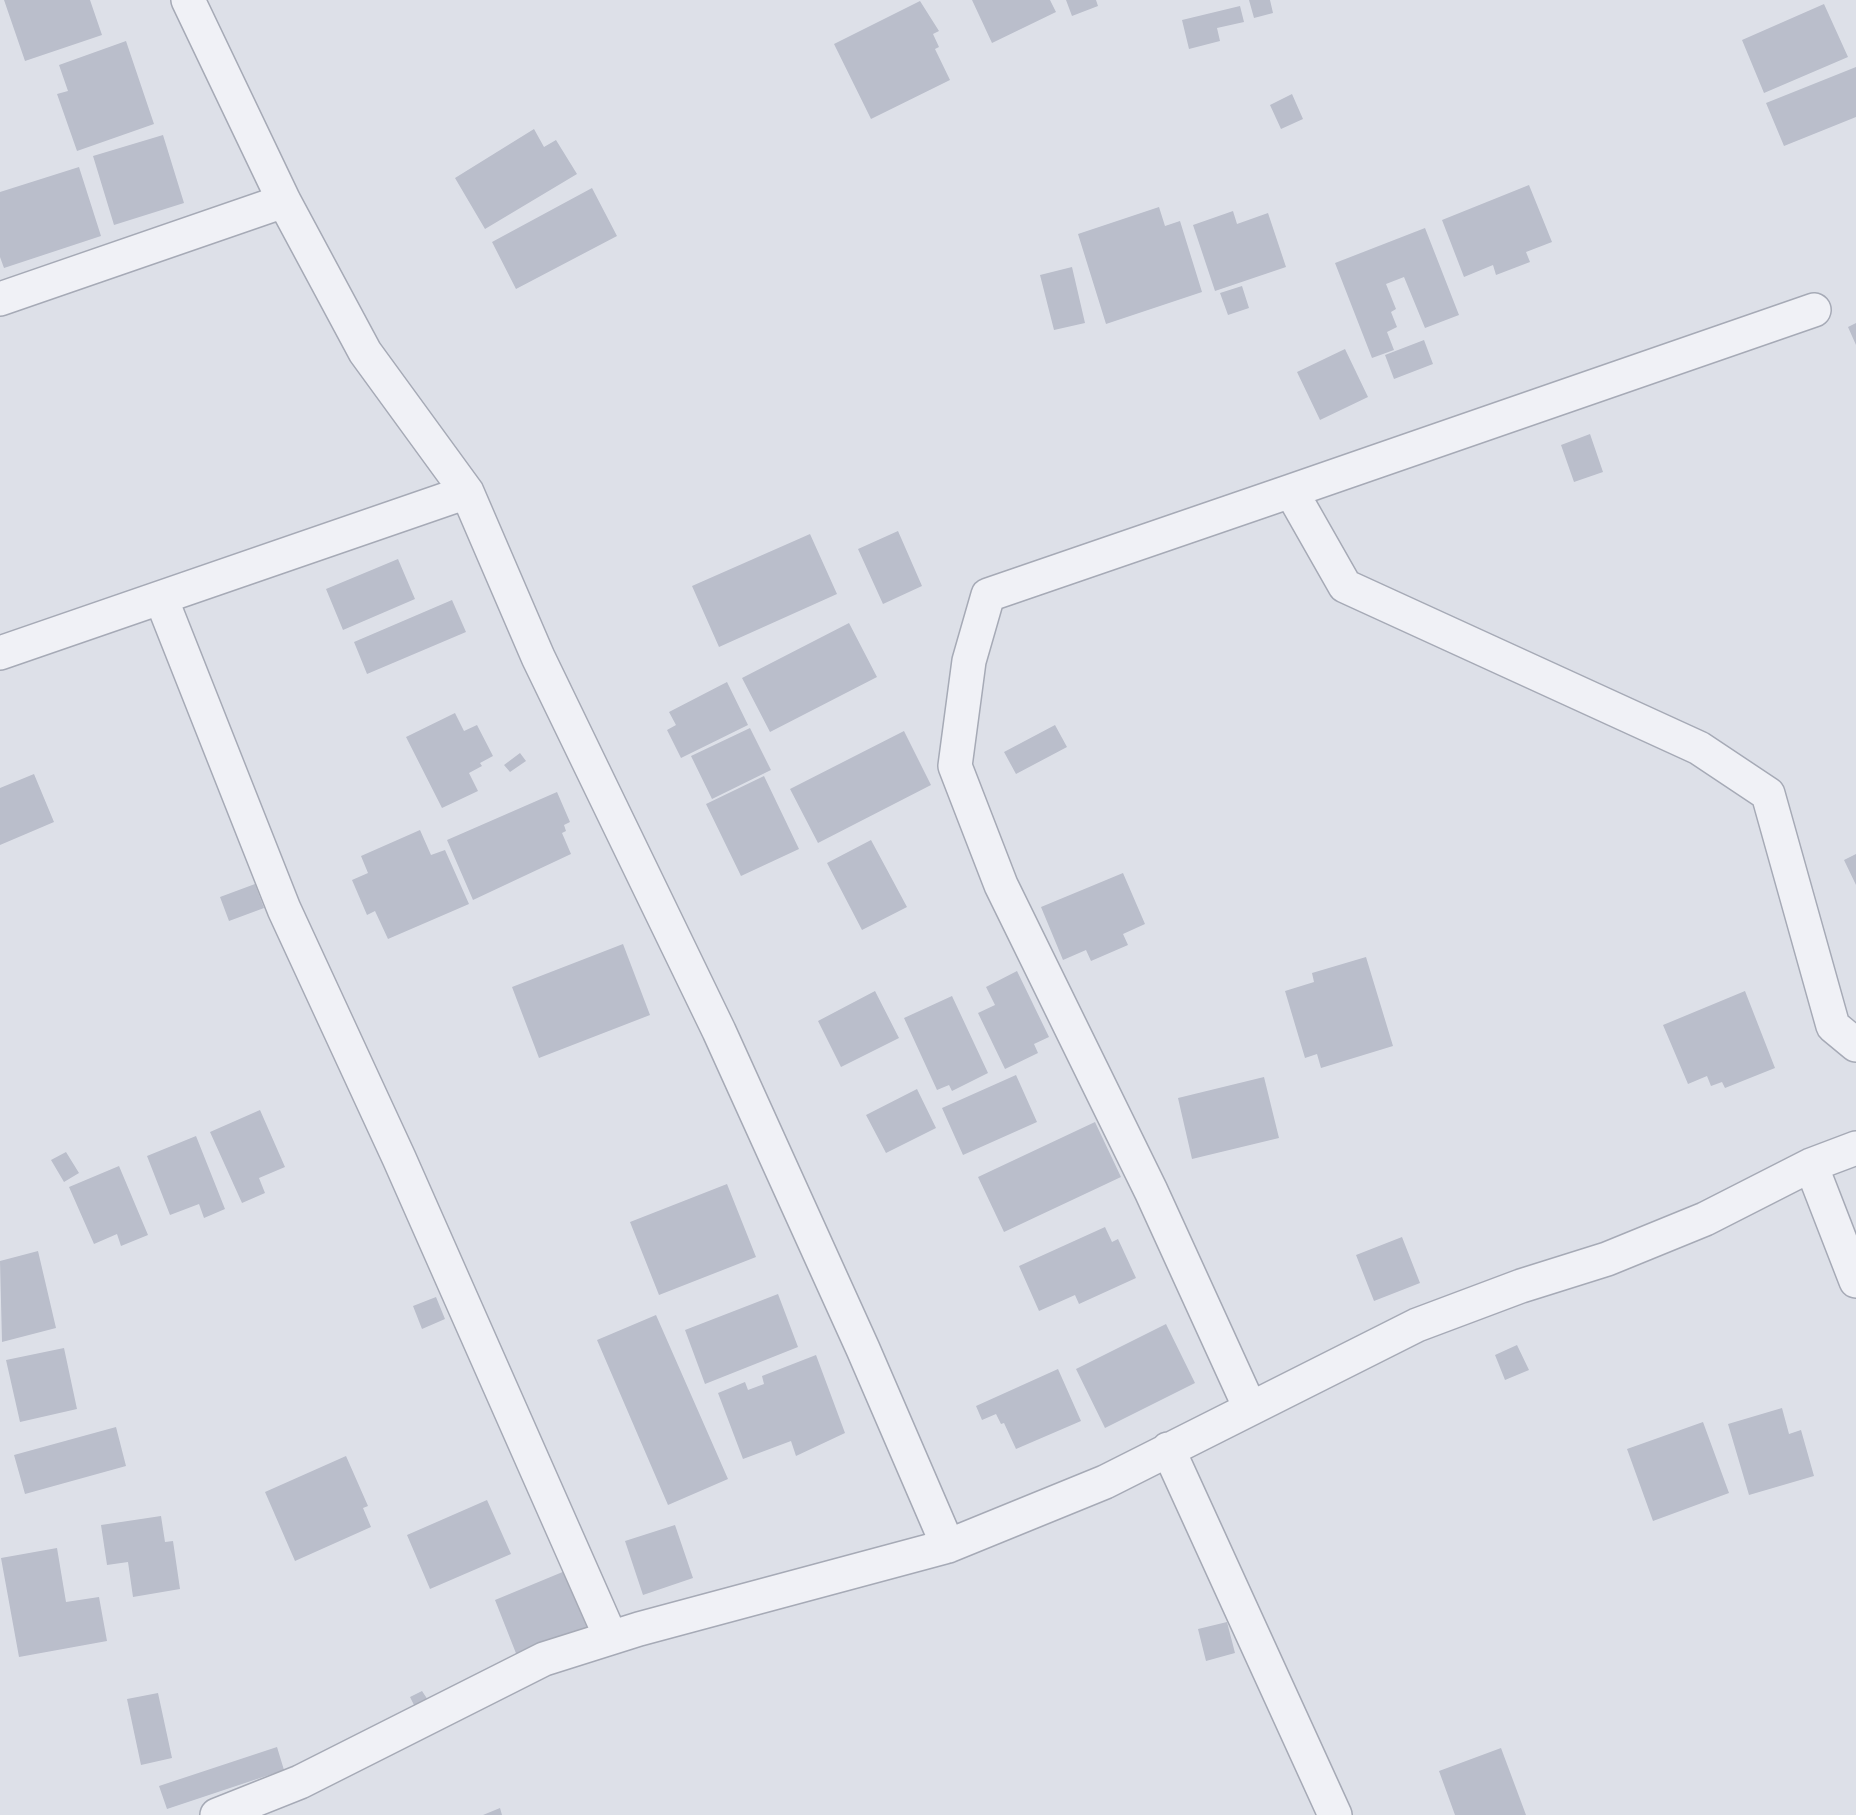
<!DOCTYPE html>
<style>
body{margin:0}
canvas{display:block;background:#dde0e8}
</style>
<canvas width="1856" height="1815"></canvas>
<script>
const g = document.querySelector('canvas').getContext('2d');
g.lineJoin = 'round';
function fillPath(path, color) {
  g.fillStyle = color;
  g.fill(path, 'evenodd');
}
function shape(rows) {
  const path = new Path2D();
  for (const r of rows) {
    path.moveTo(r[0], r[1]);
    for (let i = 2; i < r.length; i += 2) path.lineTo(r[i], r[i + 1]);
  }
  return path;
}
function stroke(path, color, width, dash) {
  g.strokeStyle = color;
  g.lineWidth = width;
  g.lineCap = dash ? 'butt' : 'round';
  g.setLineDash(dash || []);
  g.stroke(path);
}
fillPath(shape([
 [4,0,90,0,102,35,25,61],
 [972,0,1050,0,1056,12,992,43],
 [1066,0,1096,0,1098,6,1072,16],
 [1249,0,1270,0,1273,13,1254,18],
 [920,1,939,31,933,34,939,47,935,49,950,80,871,119,834,44],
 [1824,4,1848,57,1764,93,1742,40],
 [1240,6,1244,22,1217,28,1220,41,1189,49,1182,20],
 [126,41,154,124,77,151,57,94,68,91,59,65],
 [1856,67,1856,117,1784,146,1766,103],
 [1292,94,1303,119,1281,129,1270,105],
 [534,129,544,147,556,140,577,174,485,229,455,178],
 [163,135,184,203,114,225,93,156],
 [79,167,101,236,4,268,0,257,0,192],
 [1529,185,1552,242,1526,252,1530,262,1496,275,1493,265,1464,277,1442,220],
 [592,188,617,236,516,289,492,242],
 [1159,207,1165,226,1180,221,1202,292,1106,324,1078,234],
 [1233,211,1237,224,1268,213,1286,267,1215,291,1193,225],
 [1425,228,1459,315,1425,328,1404,277,1386,284,1396,309,1391,312,1397,327,1387,332,1394,350,1372,358,1335,263],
 [1072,267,1085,323,1054,330,1040,275],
 [1242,286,1249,308,1228,315,1220,293],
 [1856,323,1856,345,1848,327],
 [1424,340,1433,364,1394,379,1385,355],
 [1345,349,1368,397,1320,420,1297,372],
 [1590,434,1603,472,1574,482,1561,445],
 [898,531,922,586,883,604,858,549],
 [810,534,837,594,719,647,692,586],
 [398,559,415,599,343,630,326,589],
 [452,600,466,632,367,674,354,642],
 [849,623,877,677,770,732,742,678],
 [727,682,748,725,681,758,667,730,676,725,669,712],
 [455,713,464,731,477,725,493,756,480,763,482,766,469,773,478,791,442,808,406,737],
 [1055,725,1067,747,1016,774,1004,752],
 [750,728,771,770,712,799,691,756],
 [904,731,931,785,818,843,790,789],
 [520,753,526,761,510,772,504,765],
 [34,774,54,822,0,845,0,788],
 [764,776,799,849,741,876,706,804],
 [557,792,570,822,564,825,566,831,562,833,571,854,473,900,447,840],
 [420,830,431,855,445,850,469,904,388,939,375,911,367,915,352,880,368,873,361,856],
 [871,840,907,907,862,930,827,863],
 [1856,854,1856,885,1844,860],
 [1123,873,1145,924,1123,934,1128,945,1091,961,1086,950,1063,960,1041,907],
 [255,884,264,908,229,921,220,897],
 [623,944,650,1015,539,1058,512,987],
 [1366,957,1393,1046,1321,1068,1317,1054,1305,1058,1285,991,1314,982,1312,973],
 [1017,971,1049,1037,1034,1044,1038,1053,1005,1069,978,1013,995,1005,986,987],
 [875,991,899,1038,841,1067,818,1021],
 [1745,991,1775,1068,1725,1088,1722,1082,1711,1086,1707,1076,1688,1084,1663,1025],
 [952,996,988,1073,952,1091,949,1085,937,1090,904,1018],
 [1016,1075,1037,1122,963,1155,942,1108],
 [1264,1077,1279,1138,1192,1159,1178,1098],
 [917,1089,936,1128,886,1153,866,1115],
 [260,1110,285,1167,259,1178,265,1193,242,1203,210,1132],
 [1095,1122,1121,1177,1004,1232,978,1177],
 [196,1136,225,1209,204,1218,199,1204,170,1215,147,1156],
 [66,1152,79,1173,64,1182,51,1160],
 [119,1166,148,1235,121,1246,117,1234,94,1244,69,1187],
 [727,1184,756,1257,659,1295,630,1222],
 [1105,1227,1112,1242,1118,1239,1136,1278,1079,1304,1075,1295,1039,1311,1019,1266],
 [1402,1237,1420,1283,1374,1301,1356,1255],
 [38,1251,56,1328,2,1342,0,1261],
 [778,1294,798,1347,705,1384,685,1330],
 [436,1297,445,1319,422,1329,413,1306],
 [656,1315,728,1479,668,1505,597,1340],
 [1166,1324,1195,1383,1105,1428,1076,1369],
 [1517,1345,1529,1370,1505,1380,1495,1355],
 [64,1348,77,1409,20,1422,6,1360],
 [816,1355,845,1433,796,1456,791,1441,743,1459,718,1393,745,1382,748,1390,764,1384,762,1376],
 [1058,1369,1081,1421,1016,1449,1004,1423,1001,1424,996,1414,982,1420,976,1406],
 [1782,1408,1789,1434,1801,1430,1814,1476,1749,1495,1728,1424],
 [1703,1422,1729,1493,1653,1521,1627,1449],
 [116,1427,126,1466,25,1494,14,1455],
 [346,1456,368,1506,363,1508,371,1527,295,1561,265,1492],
 [487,1500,511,1554,430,1589,407,1535],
 [161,1516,165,1542,173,1541,180,1589,133,1597,128,1562,107,1565,101,1525],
 [675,1525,693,1578,643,1595,625,1541],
 [57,1548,66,1602,99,1597,107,1641,19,1657,1,1558],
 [565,1571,592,1638,521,1666,495,1600],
 [1227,1622,1235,1653,1206,1661,1198,1629],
 [422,1691,428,1700,415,1707,410,1697],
 [158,1693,172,1758,141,1765,127,1699],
 [277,1747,284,1770,167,1809,159,1786],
 [1501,1748,1526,1815,1455,1815,1439,1771],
 [500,1808,502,1815,483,1815]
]), '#babecb');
const minor = shape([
 [188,0,284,201,365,352,467,492,538,657,719,1031,863,1349,948,1546],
 [0,299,284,201],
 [1291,491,1814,310],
 [161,598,284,909,399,1158,611,1638],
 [0,653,467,492],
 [1811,1165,1856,1281],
 [1250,1408,1151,1191,1001,885,955,766,969,661,988,595,1291,491,1345,586,1699,748,1768,794,1833,1026,1856,1045],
 [1168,1449,1335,1815],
 [217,1815,300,1782,544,1659,639,1629,948,1546,1105,1482,1417,1325,1521,1286,1607,1259,1705,1219,1811,1165,1856,1148]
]);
stroke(minor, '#a6aab6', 36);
stroke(minor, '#f0f1f6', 33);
</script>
